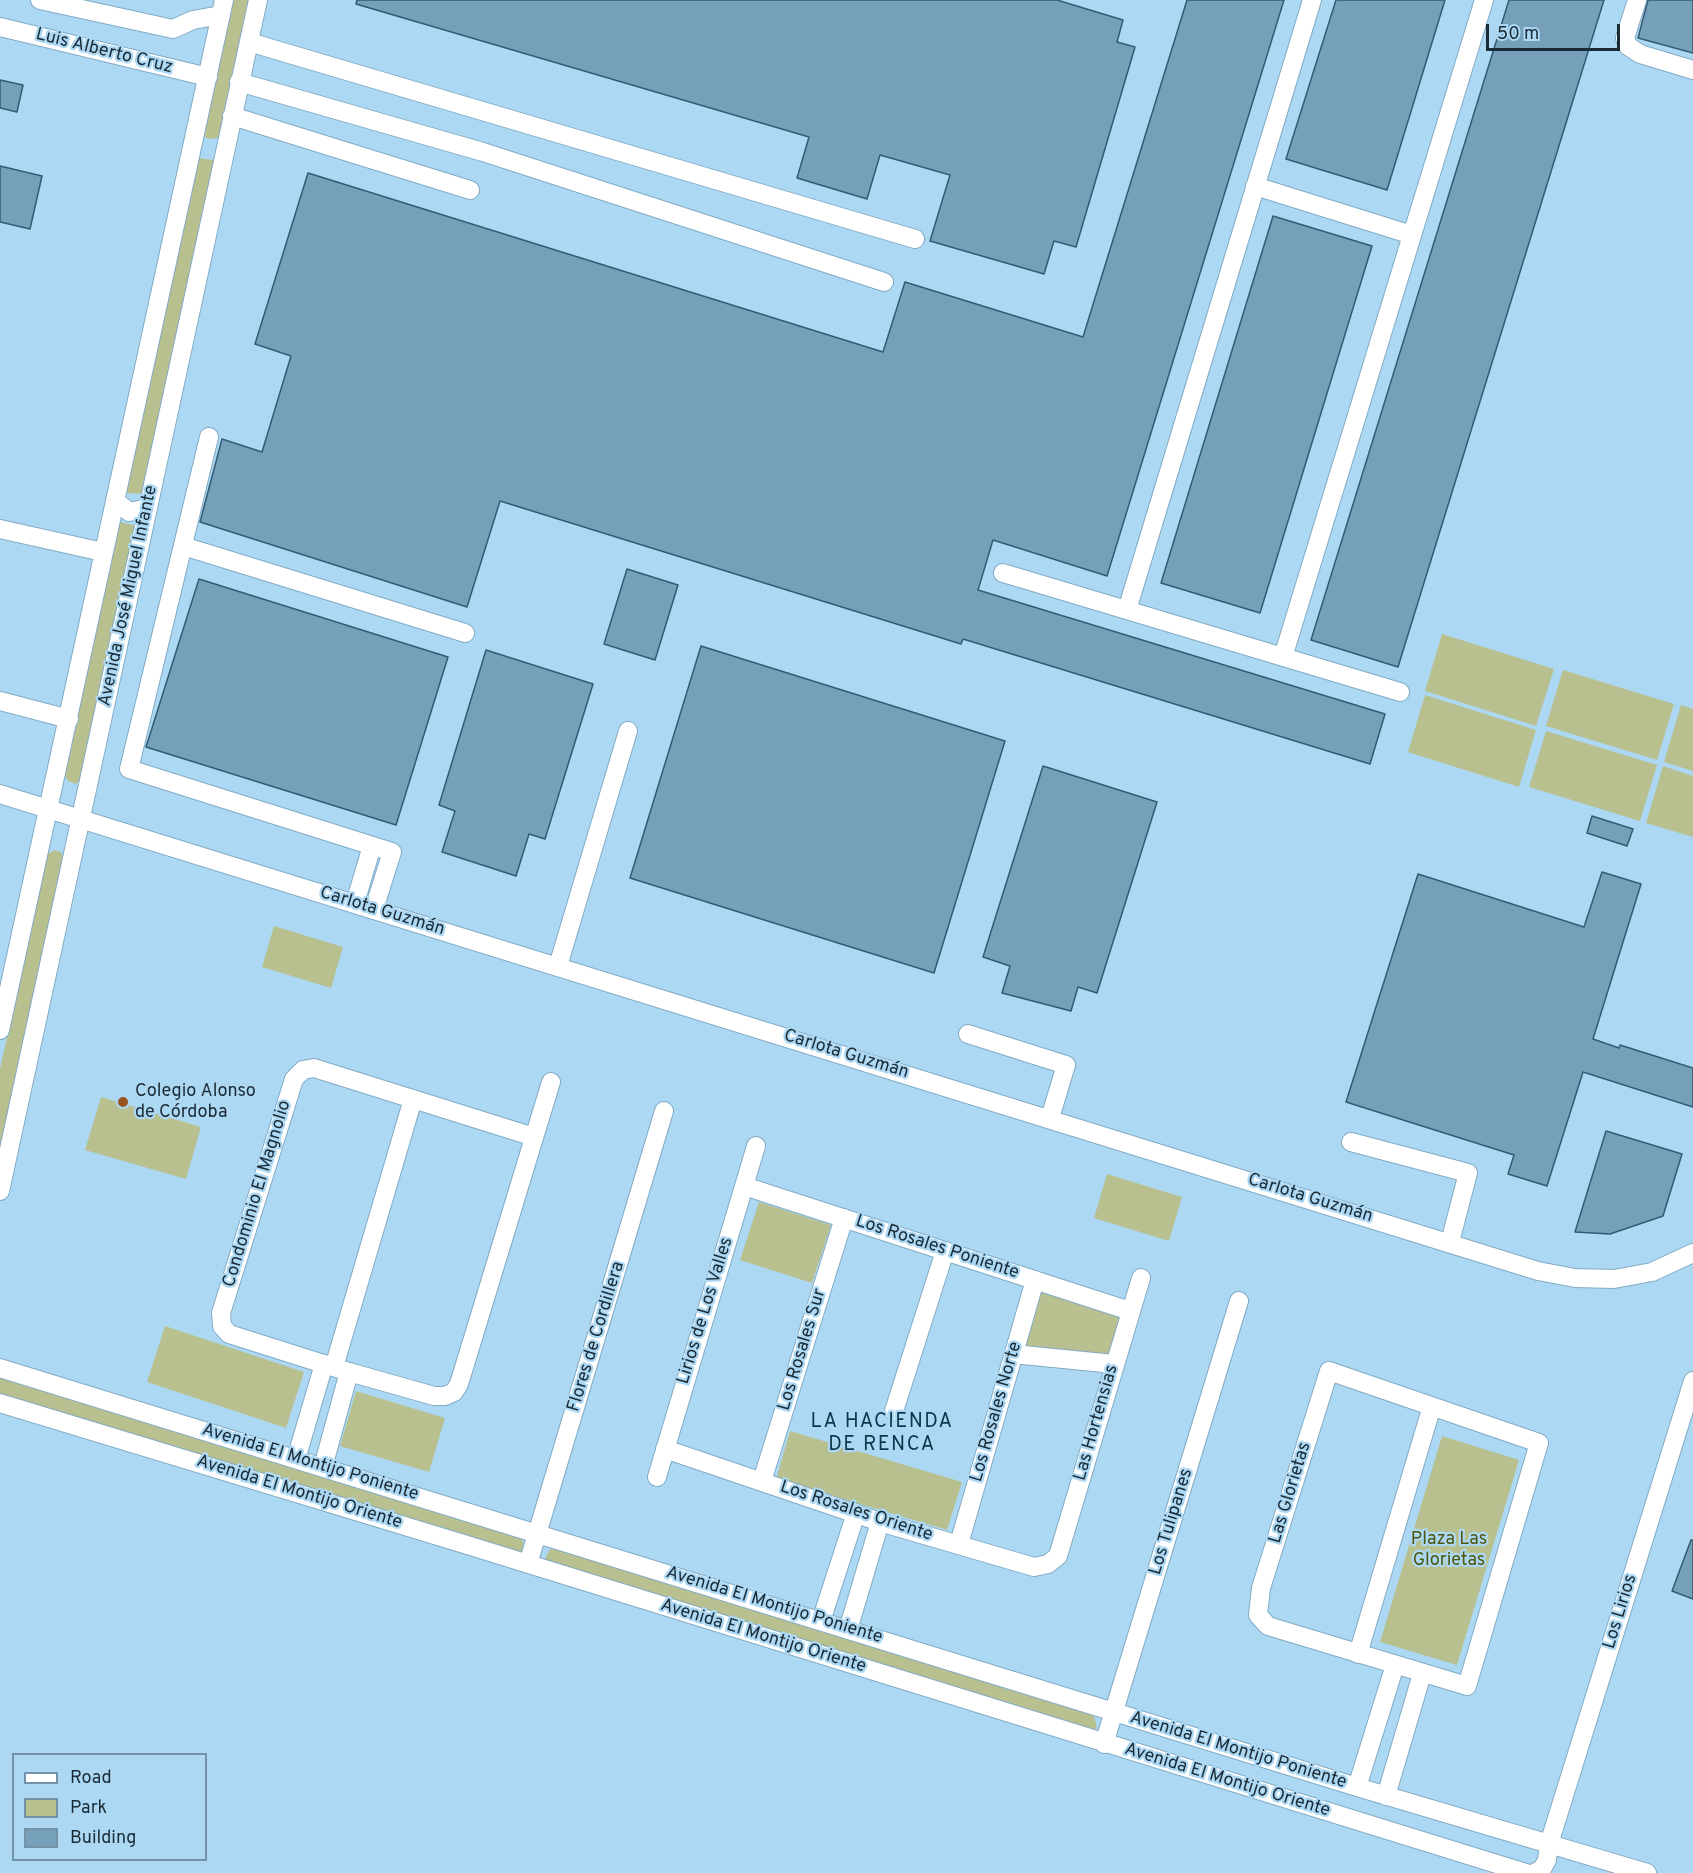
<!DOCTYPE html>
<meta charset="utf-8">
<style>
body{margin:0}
#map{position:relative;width:1693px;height:1873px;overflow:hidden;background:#add8f3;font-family:Overpass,sans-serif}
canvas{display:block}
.legend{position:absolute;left:12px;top:1753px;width:195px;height:108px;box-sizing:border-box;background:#add8f3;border:2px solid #7293a7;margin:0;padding:8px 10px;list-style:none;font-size:18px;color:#1a2b36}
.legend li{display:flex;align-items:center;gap:12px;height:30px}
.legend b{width:30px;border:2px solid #7293a7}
.scale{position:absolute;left:1486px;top:24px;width:134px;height:27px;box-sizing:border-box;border:3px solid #1a2b36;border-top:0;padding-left:8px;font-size:18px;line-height:21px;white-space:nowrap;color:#1a2b36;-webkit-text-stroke:4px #add8f3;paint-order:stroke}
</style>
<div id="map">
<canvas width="1693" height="1873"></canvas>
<ul class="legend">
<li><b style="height:8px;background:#fff"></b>Road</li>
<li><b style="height:16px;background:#b8c090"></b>Park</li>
<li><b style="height:16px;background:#76a0ba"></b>Building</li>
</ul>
<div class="scale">50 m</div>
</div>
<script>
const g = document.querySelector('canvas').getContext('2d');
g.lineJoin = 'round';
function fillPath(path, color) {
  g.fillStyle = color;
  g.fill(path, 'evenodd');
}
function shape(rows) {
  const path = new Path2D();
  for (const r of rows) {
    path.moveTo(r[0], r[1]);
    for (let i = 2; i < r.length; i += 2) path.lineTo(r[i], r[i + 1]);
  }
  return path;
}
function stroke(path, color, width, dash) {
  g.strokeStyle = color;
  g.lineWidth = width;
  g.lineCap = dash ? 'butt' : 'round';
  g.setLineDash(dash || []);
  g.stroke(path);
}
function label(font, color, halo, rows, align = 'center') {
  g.font = font + ' Overpass,sans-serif';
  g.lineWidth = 4.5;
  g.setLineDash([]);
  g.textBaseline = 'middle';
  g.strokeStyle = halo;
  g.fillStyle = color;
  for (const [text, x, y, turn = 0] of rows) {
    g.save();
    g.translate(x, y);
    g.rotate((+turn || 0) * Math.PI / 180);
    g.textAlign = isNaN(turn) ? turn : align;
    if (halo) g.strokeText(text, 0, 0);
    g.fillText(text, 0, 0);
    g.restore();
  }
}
fillPath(shape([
 [232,0,250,0,222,130,217,138,209,139,205,137,204,132],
 [198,158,214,160,142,494,126,493],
 [120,522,137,526,82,778,76,784,68,781,65,776],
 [1442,634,1554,669,1536,726,1425,691],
 [1563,670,1674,704,1657,760,1546,726],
 [1425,695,1536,730,1519,787,1408,752],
 [1681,705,1693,709,1693,771,1664,762],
 [1546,731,1657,765,1640,821,1529,787],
 [1663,766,1693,776,1693,837,1646,823],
 [55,850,62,853,63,862,0,1155,0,1069,47,854],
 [274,926,343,947,331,988,262,967],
 [101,1097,201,1127,186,1179,85,1150],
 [1107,1174,1182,1197,1169,1241,1094,1218],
 [759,1202,831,1225,812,1283,740,1260],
 [1040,1290,1121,1315,1107,1357,1024,1348],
 [165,1326,304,1372,286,1428,147,1382],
 [0,1376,516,1536,522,1539,524,1547,522,1551,514,1552,0,1395],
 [356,1391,445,1418,429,1472,340,1446],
 [790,1431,962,1482,947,1530,776,1479],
 [1442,1436,1519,1460,1457,1665,1380,1642],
 [550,1549,563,1550,1069,1707,1094,1716,1097,1728,1092,1731,551,1565,545,1559]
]), '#b8c090');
const building = shape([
 [357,0,1057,0,1123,20,1117,42,1135,47,1076,247,1054,241,1044,274,930,241,950,175,880,155,867,199,797,178,809,137,356,4,357,0],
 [1187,0,1284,0,1107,576,993,540,978,590,1385,714,1370,764,963,639,961,644,500,501,467,607,200,522,222,439,262,452,291,356,255,344,308,173,883,352,905,282,1083,337,1187,0],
 [1336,0,1445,0,1387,190,1286,159,1336,0],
 [1509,0,1604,0,1398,667,1311,640,1509,0],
 [1648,0,1693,0,1693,53,1638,38,1648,0],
 [0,80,23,85,17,112,0,108,0,80],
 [0,166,42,176,30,229,0,222,0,166],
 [1273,216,1372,246,1260,613,1161,583,1273,216],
 [627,569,678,585,655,660,604,644,627,569],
 [199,579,448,657,396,825,146,747,199,579],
 [701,646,1005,741,934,973,630,878,701,646],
 [486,650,593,684,545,839,529,834,516,876,442,852,455,811,439,805,486,650],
 [1043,766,1157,802,1097,993,1078,987,1071,1011,1002,993,1010,966,983,957,1043,766],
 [1592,816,1633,829,1627,846,1587,833,1592,816],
 [1602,872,1641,884,1593,1039,1619,1048,1620,1045,1693,1068,1693,1107,1583,1072,1547,1186,1508,1174,1514,1155,1346,1102,1418,874,1584,927,1602,872],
 [1606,1131,1682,1154,1663,1216,1610,1234,1575,1232,1606,1131],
 [1691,1540,1693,1540,1693,1599,1672,1591,1691,1540]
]);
fillPath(building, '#76a0ba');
stroke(building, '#335b72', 1.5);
const minor = shape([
 [40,0,173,29,193,20,221,15],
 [1637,0,1625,38,1628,46,1640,54,1693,70],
 [0,27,208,77],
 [249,42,915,239],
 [239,82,483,152,884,282],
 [232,116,470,190],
 [1255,186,1412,235],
 [209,437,129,769,392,852,374,909],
 [115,500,129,512,148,508],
 [0,529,103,552],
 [183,546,465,633],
 [1003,573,1400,692],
 [1127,610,1312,0],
 [1283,657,1484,0],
 [0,701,69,719],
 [0,794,1538,1271,1575,1278,1614,1279,1652,1272,1693,1253],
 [355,903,372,846],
 [558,966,628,731],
 [0,1030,224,0],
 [968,1034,1066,1065,1050,1118],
 [534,1137,314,1068,303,1070,294,1079,221,1313,222,1326,229,1334,349,1372,434,1396,445,1396,454,1392,459,1384,551,1082],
 [1351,1142,1468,1173,1450,1242],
 [744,1186,1130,1311],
 [0,1191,258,0],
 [1013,1354,1114,1364],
 [334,1367,413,1099],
 [0,1368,1357,1787,1647,1873],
 [1329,1371,1539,1443,1467,1686,1268,1626,1258,1615,1261,1588,1329,1371],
 [0,1403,464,1544,1526,1873],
 [894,1411,945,1251],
 [665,1449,880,1522,1034,1567,1048,1564,1058,1556,1141,1278],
 [296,1459,324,1364],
 [323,1467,349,1372],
 [657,1477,756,1146],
 [762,1481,844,1218],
 [959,1544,1035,1280],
 [528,1564,664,1111],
 [821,1621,856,1513],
 [848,1630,880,1522],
 [1358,1654,1432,1406],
 [1104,1744,1239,1301],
 [1357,1787,1395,1665],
 [1386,1796,1422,1674],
 [1534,1873,1542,1869,1547,1860,1549,1844,1693,1381]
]);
stroke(minor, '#81abc5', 20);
stroke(minor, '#fff', 18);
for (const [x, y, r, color] of [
 [123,1102,6,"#955420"]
]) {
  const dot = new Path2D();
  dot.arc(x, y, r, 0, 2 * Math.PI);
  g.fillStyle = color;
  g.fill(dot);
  stroke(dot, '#add8f3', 2);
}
label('18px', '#1a2b36', '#add8f3', [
 ["Luis Alberto Cruz",104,52,14],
 ["Avenida José Miguel Infante",129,596,-78],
 ["Carlota Guzmán",382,912,17],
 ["Carlota Guzmán",846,1055,17],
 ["Condominio El Magnolio",258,1194,-73],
 ["Carlota Guzmán",1310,1199,17],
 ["Los Rosales Poniente",937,1248,18],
 ["Lirios de Los Valles",706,1311,-73],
 ["Flores de Cordillera",597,1337,-73],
 ["Los Rosales Sur",803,1350,-73],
 ["Los Rosales Norte",997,1412,-74],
 ["Las Hortensias",1097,1423,-74],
 ["Avenida El Montijo Poniente",310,1463,17],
 ["Avenida El Montijo Oriente",299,1493,17],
 ["Las Glorietas",1291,1493,-73],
 ["Los Rosales Oriente",856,1512,18],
 ["Los Tulipanes",1172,1522,-73],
 ["Avenida El Montijo Poniente",774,1606,17],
 ["Los Lirios",1621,1612,-73],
 ["Avenida El Montijo Oriente",763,1637,17],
 ["Avenida El Montijo Poniente",1238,1751,17],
 ["Avenida El Montijo Oriente",1227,1781,17]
]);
label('18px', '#1a2b36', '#add8f3', [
 ["Colegio Alonso",135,1092],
 ["de Córdoba",135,1113]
], 'left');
label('18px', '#4e560b', '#add8f3', [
 ["Plaza Las",1449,1540],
 ["Glorietas",1449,1561]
]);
g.letterSpacing = '1.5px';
label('20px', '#0c364b', '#add8f3', [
 ["LA HACIENDA",882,1423],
 ["DE RENCA",882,1446]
]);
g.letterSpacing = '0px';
</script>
